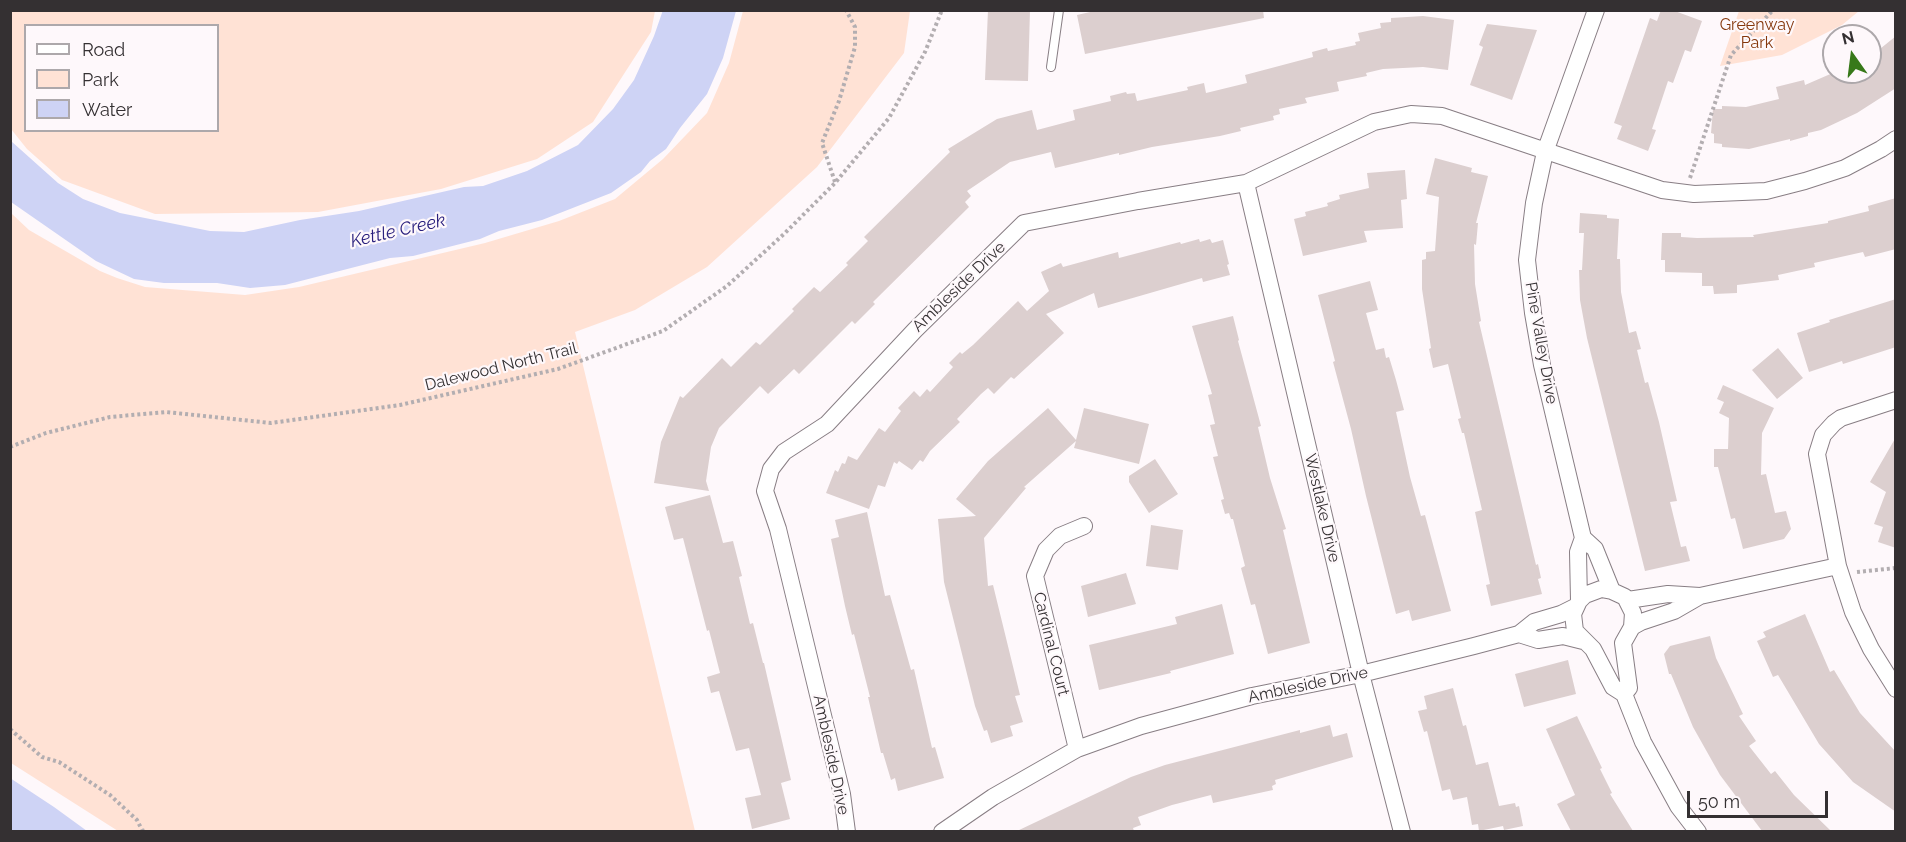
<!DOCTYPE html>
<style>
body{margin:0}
#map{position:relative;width:1906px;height:842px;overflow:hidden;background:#fef8fb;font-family:Raleway,sans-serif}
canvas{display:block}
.frame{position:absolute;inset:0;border:12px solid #343032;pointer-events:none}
.legend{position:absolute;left:24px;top:24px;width:195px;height:108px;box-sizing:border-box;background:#fef8fb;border:2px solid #ada8ab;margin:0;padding:8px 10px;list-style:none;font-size:18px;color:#343032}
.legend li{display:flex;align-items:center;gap:12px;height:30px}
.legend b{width:30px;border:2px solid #ada8ab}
.north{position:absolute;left:1822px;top:24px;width:60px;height:60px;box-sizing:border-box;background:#fef8fb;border:2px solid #ada8ab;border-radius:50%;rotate:346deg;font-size:16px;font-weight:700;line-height:24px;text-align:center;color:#343032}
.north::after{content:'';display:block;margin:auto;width:21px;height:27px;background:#377919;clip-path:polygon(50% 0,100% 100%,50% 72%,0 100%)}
.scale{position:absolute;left:1687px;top:791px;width:141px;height:27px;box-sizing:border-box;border:3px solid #343032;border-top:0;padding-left:8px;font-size:18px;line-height:21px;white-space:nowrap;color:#343032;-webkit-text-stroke:4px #fef8fb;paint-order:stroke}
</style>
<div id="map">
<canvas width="1906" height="842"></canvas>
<div class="frame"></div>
<ul class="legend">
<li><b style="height:8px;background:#fff"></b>Road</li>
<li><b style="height:16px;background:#ffe2d5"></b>Park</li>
<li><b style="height:16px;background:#ced3f5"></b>Water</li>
</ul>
<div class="north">N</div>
<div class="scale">50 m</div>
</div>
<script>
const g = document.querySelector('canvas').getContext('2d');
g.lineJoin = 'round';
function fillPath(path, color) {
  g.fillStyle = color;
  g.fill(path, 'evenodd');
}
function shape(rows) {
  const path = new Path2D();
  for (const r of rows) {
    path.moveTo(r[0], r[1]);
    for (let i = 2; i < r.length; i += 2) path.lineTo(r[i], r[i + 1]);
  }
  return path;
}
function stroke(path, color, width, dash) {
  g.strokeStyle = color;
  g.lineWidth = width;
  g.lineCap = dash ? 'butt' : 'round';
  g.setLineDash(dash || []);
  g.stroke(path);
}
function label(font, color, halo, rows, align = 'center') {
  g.font = font + ' Raleway,sans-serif';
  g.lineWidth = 4.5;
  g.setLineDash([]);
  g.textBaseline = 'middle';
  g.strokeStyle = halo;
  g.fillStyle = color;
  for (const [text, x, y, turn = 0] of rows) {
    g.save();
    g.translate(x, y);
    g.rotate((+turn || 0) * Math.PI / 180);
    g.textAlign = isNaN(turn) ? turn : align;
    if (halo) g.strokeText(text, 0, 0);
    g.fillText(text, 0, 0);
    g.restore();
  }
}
fillPath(shape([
 [10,11,11,10,655,11,651,32,593,122,537,159,441,189,318,212,155,214,62,180,27,149,11,129],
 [26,26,218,26,218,130,26,130],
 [743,11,910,11,904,53,817,167,707,267,635,310,575,332,695,831,118,831,11,763,11,213,29,230,100,271,117,278,145,287,245,295,299,287,485,243,559,221,615,199,663,159,707,113,729,63],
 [1739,11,1739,10,1859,11,1842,25,1782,55,1720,66]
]), '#ffe2d5');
fillPath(shape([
 [663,10,736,11,723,58,707,94,680,128,666,149,650,161,641,172,611,193,542,220,499,231,480,239,413,256,390,258,285,285,250,288,217,283,164,283,134,279,96,261,11,202,11,141,58,183,83,199,120,213,210,231,244,232,300,220,359,211,464,187,483,186,527,171,578,145,613,109,634,80,654,36],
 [10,778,54,807,87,831,11,831]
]), '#ced3f5');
fillPath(shape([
 [988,10,1030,10,1028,81,985,80],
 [1099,10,1263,10,1264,18,1085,54,1077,15],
 [1661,10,1672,10,1702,21,1691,52,1685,50,1673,83,1668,81,1652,129,1656,130,1648,151,1617,139,1622,126,1614,123,1650,18,1657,21],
 [1423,16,1454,20,1448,70,1423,67,1383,69,1366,73,1367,76,1337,82,1339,91,1305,98,1307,103,1279,109,1280,114,1273,116,1274,120,1240,128,1241,131,1220,136,1152,147,1119,155,1119,153,1055,168,1051,152,1010,162,967,191,971,196,965,202,969,207,873,302,875,304,855,324,852,321,799,374,794,369,768,394,760,386,719,428,711,447,706,481,709,491,654,483,661,442,680,396,683,398,722,358,731,367,756,342,760,345,794,311,792,309,814,287,820,292,848,265,846,263,868,241,864,237,950,152,948,149,997,119,1032,110,1037,130,1075,120,1073,110,1111,101,1110,96,1126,92,1127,94,1135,93,1137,101,1188,90,1187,87,1204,83,1206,93,1247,83,1245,75,1313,57,1312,52,1327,48,1328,51,1356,45,1355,42,1360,41,1358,33,1381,28,1380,23,1391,22,1391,18],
 [1487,24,1537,30,1512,100,1470,85,1483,47,1479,45],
 [1896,36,1896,88,1857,113,1821,130,1808,133,1808,136,1790,141,1790,139,1749,149,1722,147,1722,144,1714,143,1714,134,1711,133,1713,109,1722,109,1722,106,1746,107,1779,99,1776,87,1804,80,1805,85,1835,72,1870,72,1870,57],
 [1435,158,1472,168,1471,172,1488,176,1476,223,1478,223,1476,245,1474,244,1475,284,1481,321,1479,322,1536,565,1538,564,1541,578,1538,579,1542,594,1491,606,1486,585,1490,584,1475,512,1482,510,1464,433,1462,433,1458,419,1461,418,1448,364,1433,368,1429,349,1431,348,1422,289,1422,260,1426,259,1426,252,1435,251,1439,197,1426,194],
 [1405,170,1407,199,1401,200,1403,228,1364,231,1367,242,1303,256,1294,219,1306,216,1305,212,1328,206,1327,203,1340,199,1339,195,1369,188,1367,173],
 [1896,198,1896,249,1865,257,1863,252,1814,263,1815,267,1778,275,1779,280,1737,285,1737,293,1714,294,1713,286,1702,286,1702,273,1665,272,1665,260,1661,260,1662,233,1681,233,1681,237,1697,238,1754,237,1753,235,1828,223,1828,221,1869,211,1868,206],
 [1580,213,1607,215,1607,218,1619,219,1617,259,1620,259,1621,292,1629,333,1636,331,1641,349,1637,350,1645,383,1648,382,1659,422,1677,501,1670,502,1681,547,1686,546,1690,561,1645,571,1587,338,1580,300,1579,270,1582,270,1584,233,1579,233],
 [1199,239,1200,242,1210,239,1212,243,1223,240,1229,264,1227,265,1230,275,1203,282,1202,278,1098,308,1094,293,1046,314,1064,333,1014,379,1011,377,994,394,988,388,981,394,957,419,960,422,930,451,923,462,920,460,912,470,899,461,897,464,894,462,885,487,878,485,869,509,826,493,835,470,838,472,842,463,845,464,848,456,857,460,879,428,885,432,901,411,898,408,914,391,920,397,927,389,930,392,953,367,949,363,960,352,962,354,973,345,1018,301,1027,311,1049,291,1041,272,1061,263,1063,267,1118,252,1119,258,1180,242,1181,244],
 [1370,281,1378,310,1366,313,1376,350,1384,348,1386,358,1389,357,1396,380,1404,410,1396,412,1410,477,1421,516,1425,515,1451,611,1412,621,1409,610,1396,614,1366,496,1351,429,1333,362,1335,361,1318,295],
 [1896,299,1896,347,1843,364,1842,361,1809,372,1797,333,1830,322,1829,320],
 [1233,316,1239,340,1238,341,1261,426,1258,427,1270,478,1286,529,1283,530,1310,643,1268,654,1255,604,1251,605,1241,568,1245,566,1233,519,1231,519,1229,513,1225,514,1221,500,1224,499,1213,457,1218,456,1210,425,1215,424,1208,395,1212,394,1192,326],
 [1778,348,1803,378,1777,399,1752,370],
 [1723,385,1774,408,1762,433,1761,475,1766,474,1775,513,1786,511,1791,529,1784,539,1743,549,1735,518,1731,519,1718,467,1714,467,1714,449,1728,449,1729,418,1719,413,1724,402,1717,399],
 [1048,408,1076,440,1084,408,1149,424,1139,464,1074,448,1076,441,1024,487,1026,488,984,538,988,586,993,585,1020,695,1015,696,1023,722,1010,726,1013,736,991,743,987,730,984,731,975,706,944,582,938,519,976,516,956,499,988,461],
 [1896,437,1896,548,1878,542,1883,527,1874,524,1886,492,1870,482],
 [1155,459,1178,494,1149,513,1129,482,1129,476],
 [710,495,723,543,733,541,742,576,739,577,750,624,753,623,763,663,764,663,791,780,781,783,790,819,752,829,745,798,761,795,749,748,736,751,719,691,711,693,707,677,720,673,709,630,707,631,683,538,674,540,665,507],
 [867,512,885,596,890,595,911,670,914,669,932,748,935,747,944,778,898,791,895,778,891,780,883,753,881,753,868,697,870,697,854,634,852,635,845,606,831,539,839,537,835,520],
 [1151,525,1183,530,1178,570,1146,566],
 [1126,573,1136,604,1088,617,1081,586],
 [1222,604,1234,654,1170,671,1171,673,1099,690,1089,645,1177,624,1175,617],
 [1805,614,1830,672,1834,670,1860,713,1896,752,1896,812,1853,782,1819,744,1778,675,1773,677,1757,641,1766,637,1763,632],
 [1710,636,1716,658,1743,714,1739,716,1756,741,1749,746,1771,774,1775,771,1794,795,1831,831,1762,831,1720,775,1693,727,1671,674,1669,674,1664,654,1670,646],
 [1568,660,1576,694,1524,707,1515,674],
 [1453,688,1463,726,1466,725,1476,765,1488,762,1499,806,1515,803,1516,807,1519,806,1523,826,1504,830,1503,826,1479,831,1478,824,1472,825,1467,797,1453,800,1450,789,1442,791,1427,731,1424,732,1418,711,1427,709,1424,696],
 [1577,716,1602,768,1600,769,1612,793,1610,794,1633,831,1571,831,1557,804,1575,795,1546,729],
 [1330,725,1333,737,1347,733,1353,757,1275,780,1276,784,1272,786,1273,790,1213,803,1211,795,1172,805,1138,817,1141,825,1133,828,1134,831,1017,831,1131,777,1165,765,1300,730,1300,733]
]), '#dccfcf');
const lane = shape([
 [1051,67,1059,10]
]);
const street = shape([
 [1246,183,1361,674,1402,832],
 [1896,400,1841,418,1834,423,1823,435,1817,454,1838,566,1853,612,1871,649,1896,689],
 [1583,538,1595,549,1612,591],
 [1628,600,1668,594,1700,596,1838,566],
 [1579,601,1578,552,1583,538,1542,365,1533,313,1527,260,1534,203,1545,152,1596,10],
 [1632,627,1641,622,1674,611,1700,596],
 [1519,634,1538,640,1563,636,1583,641],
 [1624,694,1629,688,1623,643,1632,627,1633,613,1625,597,1612,591,1601,589,1585,595,1579,601,1573,614,1575,631,1593,649,1613,687,1624,694,1643,742,1678,806,1698,832],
 [1077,749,1035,576,1046,550,1060,536,1084,526],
 [847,832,842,794,778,529,765,491,771,469,784,452,827,424,915,330,1024,223,1138,201,1246,183,1374,122,1411,114,1442,116,1662,190,1694,194,1766,191,1805,181,1845,168,1881,149,1896,139],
 [942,832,993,797,1077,749,1141,726,1252,696,1361,674,1474,646,1519,634,1534,622,1561,614,1575,607]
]);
stroke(lane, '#887e84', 10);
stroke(street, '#887e84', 18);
stroke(shape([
 [1690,178,1731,55,1773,10],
 [835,182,822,143,839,101,855,47,855,27,846,10],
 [10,447,46,433,110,417,166,412,271,423,400,405,558,369,663,331,727,286,784,234,835,183,889,118,925,52,942,10],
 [1857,572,1896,568],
 [10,729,42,757,59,762,110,795,137,820,142,830,146,832]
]), '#b3aeb1', 4, [3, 3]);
stroke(lane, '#fff', 8);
stroke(street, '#fff', 16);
label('16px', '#85370c', '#fef8fb', [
 ["Greenway",1757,25],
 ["Park",1757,43]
]);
label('16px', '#343032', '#fef8fb', [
 ["Ambleside Drive",959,287,-44],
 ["Pine Valley Drive",1541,343,80],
 ["Dalewood North Trail",501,367,-14],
 ["Westlake Drive",1322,508,77],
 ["Cardinal Court",1051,644,76],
 ["Ambleside Drive",1308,685,-12],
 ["Ambleside Drive",831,755,78]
]);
label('italic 18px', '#2b217e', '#fef8fb', [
 ["Kettle Creek",398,231,-13]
]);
</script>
